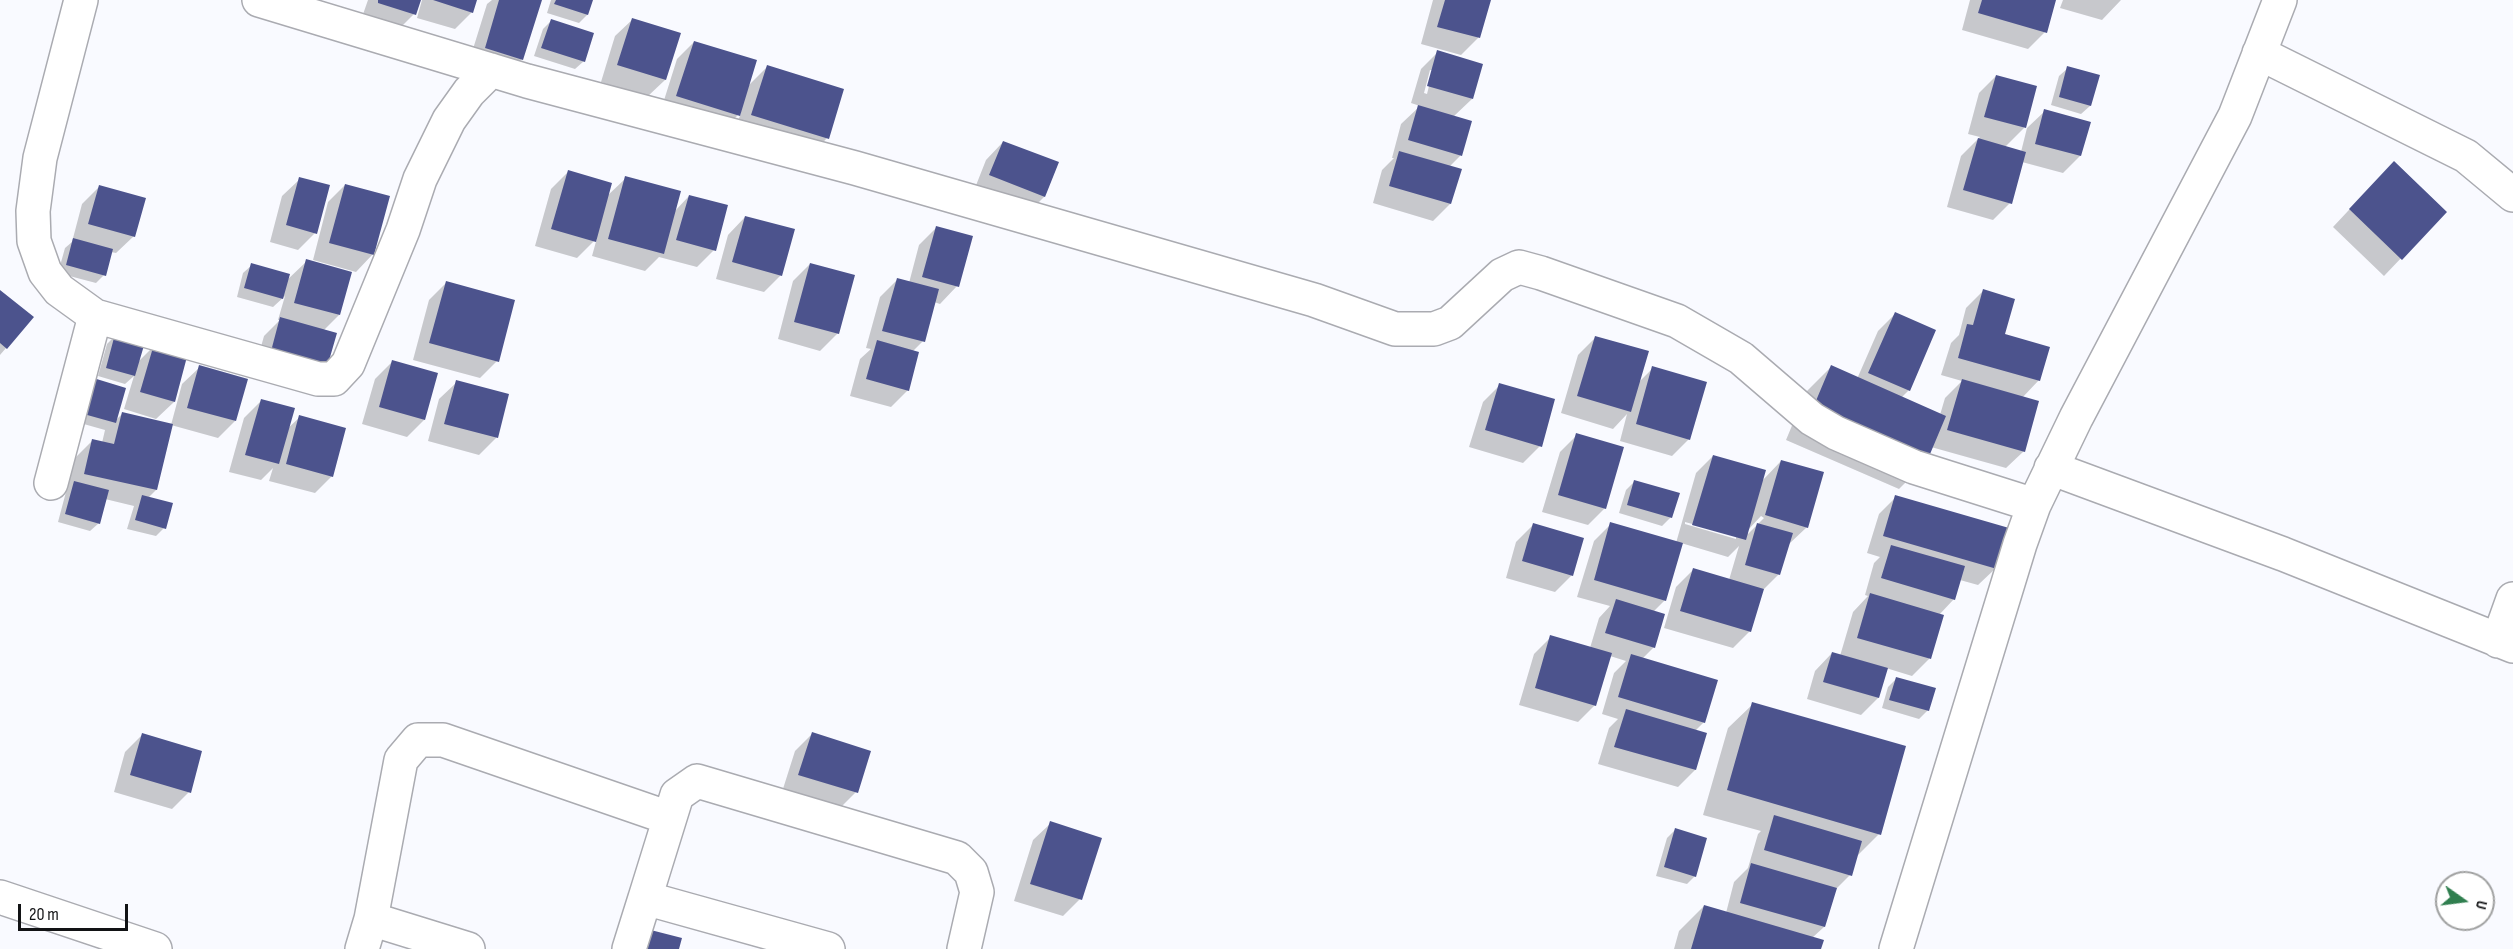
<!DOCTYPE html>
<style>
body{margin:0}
#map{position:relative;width:2513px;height:949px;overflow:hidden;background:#f9faff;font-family:"Sofia Sans Condensed",sans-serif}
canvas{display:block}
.north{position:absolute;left:2435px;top:871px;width:60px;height:60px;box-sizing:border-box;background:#fff;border:2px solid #a0a1a1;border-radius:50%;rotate:104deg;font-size:16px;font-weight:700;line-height:24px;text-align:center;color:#121315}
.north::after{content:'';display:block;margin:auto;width:21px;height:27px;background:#307f4f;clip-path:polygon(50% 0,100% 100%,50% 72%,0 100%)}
.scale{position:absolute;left:18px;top:904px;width:110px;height:27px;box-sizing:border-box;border:3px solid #121315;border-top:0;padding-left:8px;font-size:18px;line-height:21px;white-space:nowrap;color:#121315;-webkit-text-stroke:4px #fff;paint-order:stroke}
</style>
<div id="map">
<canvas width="2513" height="949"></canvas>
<div class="north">U</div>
<div class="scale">20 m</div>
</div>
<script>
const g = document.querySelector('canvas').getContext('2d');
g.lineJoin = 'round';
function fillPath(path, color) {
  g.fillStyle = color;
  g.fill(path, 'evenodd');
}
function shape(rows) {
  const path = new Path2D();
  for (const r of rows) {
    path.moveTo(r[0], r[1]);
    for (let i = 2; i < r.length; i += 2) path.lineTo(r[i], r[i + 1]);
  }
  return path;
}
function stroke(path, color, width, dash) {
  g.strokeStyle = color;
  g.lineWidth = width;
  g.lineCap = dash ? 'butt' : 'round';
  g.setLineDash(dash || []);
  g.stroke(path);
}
fillPath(shape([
 [368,0,419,0,414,14,397,31,361,20],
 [422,0,476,0,472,12,455,29,417,18],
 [492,0,540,0,522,59,504,76,468,65,487,4],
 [551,0,591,0,587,15,579,23,547,13],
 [1433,0,1489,0,1478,38,1461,55,1421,44],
 [1970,0,2054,0,2045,32,2028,49,1962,30],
 [2063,0,2121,0,2102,20,2060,8],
 [633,19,679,34,665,80,647,97,601,82,615,36],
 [551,21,584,61,575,69,534,56,543,29],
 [694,42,747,87,767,67,827,138,810,156,735,132,741,112,721,132,660,113,677,59],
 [1438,52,1472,99,1453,117,1470,122,1460,156,1449,167,1450,204,1433,221,1373,203,1382,170,1394,158,1392,158,1401,124,1420,106,1411,103,1421,69],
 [1430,70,1433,70,1427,94,1424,93],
 [2068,68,2098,76,2090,106,2081,114,2051,105,2059,76],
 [1996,76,2024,128,2005,147,2021,152,2027,128,2045,111,2089,123,2080,156,2063,173,2022,162,2010,203,1993,220,1947,207,1961,156,1980,137,1968,134,1979,93],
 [1003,142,1057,163,1044,197,1027,214,973,193,986,160],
 [568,172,606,197,626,178,674,212,689,196,714,250,697,267,659,257,645,271,592,256,597,238,577,258,535,246,551,189],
 [300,179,315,233,298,250,270,242,282,196],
 [2377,180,2445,212,2384,276,2333,227],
 [345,185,373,254,356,272,313,260,328,202],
 [99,187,134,236,116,253,111,252,104,275,96,283,58,273,65,248,72,242,82,204],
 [745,217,781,275,764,292,716,279,728,235],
 [936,228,957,286,940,304,934,302,923,341,912,352,908,390,891,407,850,396,860,359,871,349,866,348,880,297,897,280,909,283,919,245],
 [307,261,339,315,323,331,254,372,264,336,280,320,278,320,285,296,273,307,237,297,243,273,252,265,286,281],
 [810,264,838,333,820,351,778,339,793,281],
 [446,283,497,361,480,378,413,360,429,300],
 [1983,291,2004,336,2039,380,2022,398,2024,451,2006,468,1931,447,1923,465,1899,489,1786,440,1806,392,1831,367,1857,379,1878,331,1895,314,1909,390,1901,398,1940,415,1945,398,1962,381,1941,375,1951,343,1959,335,1966,308],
 [0,292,6,348,0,355],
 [115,336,138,362,154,346,174,402,156,419,124,409,134,376,125,384,98,376,107,344],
 [1595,338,1639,382,1653,368,1689,439,1672,456,1620,441,1627,414,1613,429,1561,413,1578,355],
 [392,362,424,420,407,437,362,424,375,379],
 [200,367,235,421,218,438,171,425,156,490,148,498,164,528,156,536,127,529,134,506,105,499,99,523,90,531,58,522,75,458,92,441,102,443,105,430,73,421,82,387,115,421,122,414,171,425,182,384],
 [457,382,508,396,496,438,479,455,428,441,439,399],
 [1500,385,1540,446,1523,463,1469,447,1483,402],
 [261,401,287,429,300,417,332,476,315,493,269,481,273,468,261,480,229,472,244,418],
 [1577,435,1605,508,1588,525,1542,512,1560,452],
 [1713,456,1762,481,1781,461,1807,527,1789,544,1779,574,1761,592,1750,631,1733,648,1664,628,1676,587,1693,570,1729,580,1739,546,1728,557,1681,543,1665,600,1653,612,1654,647,1642,659,1704,722,1695,731,1695,770,1678,787,1598,764,1609,728,1618,719,1602,714,1614,673,1626,661,1610,656,1595,705,1578,722,1519,705,1534,654,1551,637,1590,648,1599,618,1610,606,1577,597,1594,541,1611,524,1676,543,1696,473],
 [1761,516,1764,518,1748,534,1748,530],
 [1685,522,1736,536,1736,539,1685,524],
 [1634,482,1671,517,1662,526,1619,513,1626,490],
 [1896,497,1996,568,1978,585,1960,580,1954,599,1939,615,1942,616,1929,659,1912,676,1886,668,1878,698,1861,715,1807,699,1815,671,1832,653,1840,656,1853,612,1868,596,1865,595,1874,563,1880,557,1867,553,1879,514],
 [1533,525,1572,575,1555,592,1506,578,1516,542],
 [1897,678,1928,710,1919,719,1882,708,1888,687],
 [1753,704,1879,834,1855,858,1850,875,1834,891,1824,927,1812,938,1820,949,1674,949,1679,931,1704,906,1726,913,1734,882,1748,868,1758,834,1761,831,1703,815,1728,728],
 [812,734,856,792,839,809,782,792,795,751],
 [142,735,189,792,172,809,114,792,125,752],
 [1051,823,1080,899,1063,916,1014,901,1033,840],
 [1675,830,1695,876,1687,884,1656,876,1667,838]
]), '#0003');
fillPath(shape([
 [378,0,421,0,416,15,378,3],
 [433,0,477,0,473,13],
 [499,0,542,0,523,60,485,48],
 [556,0,593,0,588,15,554,4],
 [1445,0,1491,0,1480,38,1437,27],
 [1982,0,2056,0,2047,33,1978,13],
 [632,18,681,33,666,80,617,65],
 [551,19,594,33,585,62,541,48],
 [694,41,757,60,740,116,676,96],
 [1437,50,1483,64,1473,99,1427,86],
 [767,65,844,89,829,139,751,115],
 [2067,66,2100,75,2091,106,2059,97],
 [1996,75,2037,86,2026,128,1984,117],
 [1418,105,1472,121,1462,156,1408,140],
 [2044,109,2091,122,2081,156,2035,144],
 [1978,138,2026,152,2012,204,1963,190],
 [1003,141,1059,162,1045,197,989,175],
 [1399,151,1462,169,1451,204,1389,186],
 [2394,161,2447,212,2402,260,2349,209],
 [568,170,612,183,596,242,551,229],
 [625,176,681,191,664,254,608,239],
 [299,177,330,185,317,234,286,225],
 [345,184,390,196,374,255,329,243],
 [99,185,146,198,135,237,88,224],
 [689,195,728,205,716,251,676,240],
 [745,216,795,229,782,276,732,262],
 [936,226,973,236,959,287,922,277],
 [73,238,113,249,106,276,66,265],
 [306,259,352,272,340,315,294,303],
 [251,263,290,274,283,299,244,288],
 [810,263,855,275,839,334,794,322],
 [897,278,939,289,925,342,882,331],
 [446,281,515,300,499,362,429,343],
 [1983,289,2015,299,2005,334,2050,347,2040,381,1958,358,1967,324,1973,325],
 [0,290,34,317,7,349,0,343],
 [1895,312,1936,330,1910,391,1868,373],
 [280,317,337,333,326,371,270,355],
 [115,334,145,342,135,376,106,368],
 [1595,336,1649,351,1631,412,1577,396],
 [877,340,919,352,909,391,866,379],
 [154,344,188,353,175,402,140,392],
 [392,360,438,373,425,420,379,407],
 [199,365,248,379,236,421,187,408],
 [1831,365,1946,416,1925,466,1810,415],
 [1652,366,1707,382,1690,440,1636,424],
 [90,377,126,388,116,423,80,413],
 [1962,379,2039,401,2025,452,1947,430],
 [456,380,509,394,498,438,444,424],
 [1499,383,1555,399,1542,447,1485,430],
 [261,399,295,408,279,464,245,455],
 [122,412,173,424,157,490,84,474,92,439,114,444],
 [299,415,346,428,333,477,286,464],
 [1576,433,1624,447,1606,509,1558,495],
 [1713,455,1766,470,1746,540,1692,525],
 [1781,460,1824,472,1808,528,1765,515],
 [1634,480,1680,493,1672,518,1627,505],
 [74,481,109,490,100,524,65,514],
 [142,495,173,503,166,529,135,520],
 [1895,495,2009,528,1997,569,1883,536],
 [1610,522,1683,543,1666,601,1594,580],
 [1533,523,1584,538,1573,576,1522,561],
 [1757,523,1793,533,1780,575,1745,565],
 [1891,545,1965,566,1955,600,1881,578],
 [1693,568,1764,589,1751,632,1680,611],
 [1870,593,1944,615,1931,659,1857,638],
 [1616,599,1665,614,1655,648,1605,633],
 [1550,635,1612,653,1596,706,1535,688],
 [1832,652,1888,668,1879,698,1823,682],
 [1631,654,1718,680,1705,723,1618,697],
 [1896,677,1936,688,1929,711,1889,700],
 [1752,702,1906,746,1881,835,1727,790],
 [1626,709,1707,733,1696,770,1614,747],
 [812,732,871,751,858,793,798,775],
 [142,733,202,751,191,793,130,775],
 [1774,815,1862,841,1852,876,1764,850],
 [1050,821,1102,838,1082,900,1030,884],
 [1675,828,1707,838,1696,877,1664,867],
 [1751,863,1837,888,1825,927,1740,903],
 [1704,905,1824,940,1821,949,1691,949],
 [639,927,682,938,679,949,633,949]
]), '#4c538d');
const minor = shape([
 [81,0,40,158,33,211,34,241,45,272,59,290,95,316,318,379,334,379,348,364,403,230,420,179,449,120,469,92,491,70],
 [259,0,527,81,855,168,1314,300,1395,329,1434,329,1450,323,1502,275,1519,267,1541,273,1677,321,1741,358,1812,419,1836,433,1914,467,2034,505],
 [2259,53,2466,156,2513,195],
 [2051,468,2283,554,2513,646],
 [51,483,95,316],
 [2498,641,2513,599],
 [0,897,155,949],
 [362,949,371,919],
 [468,949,371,919,401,760,418,740,443,740,669,818],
 [629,949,645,898],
 [828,949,645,898,677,795,697,781,957,858,971,872,977,892,964,949],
 [1896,949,2020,544,2034,505,2076,418,2235,116,2280,0]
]);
stroke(minor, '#aaabb1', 36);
stroke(minor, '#fff', 33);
</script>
